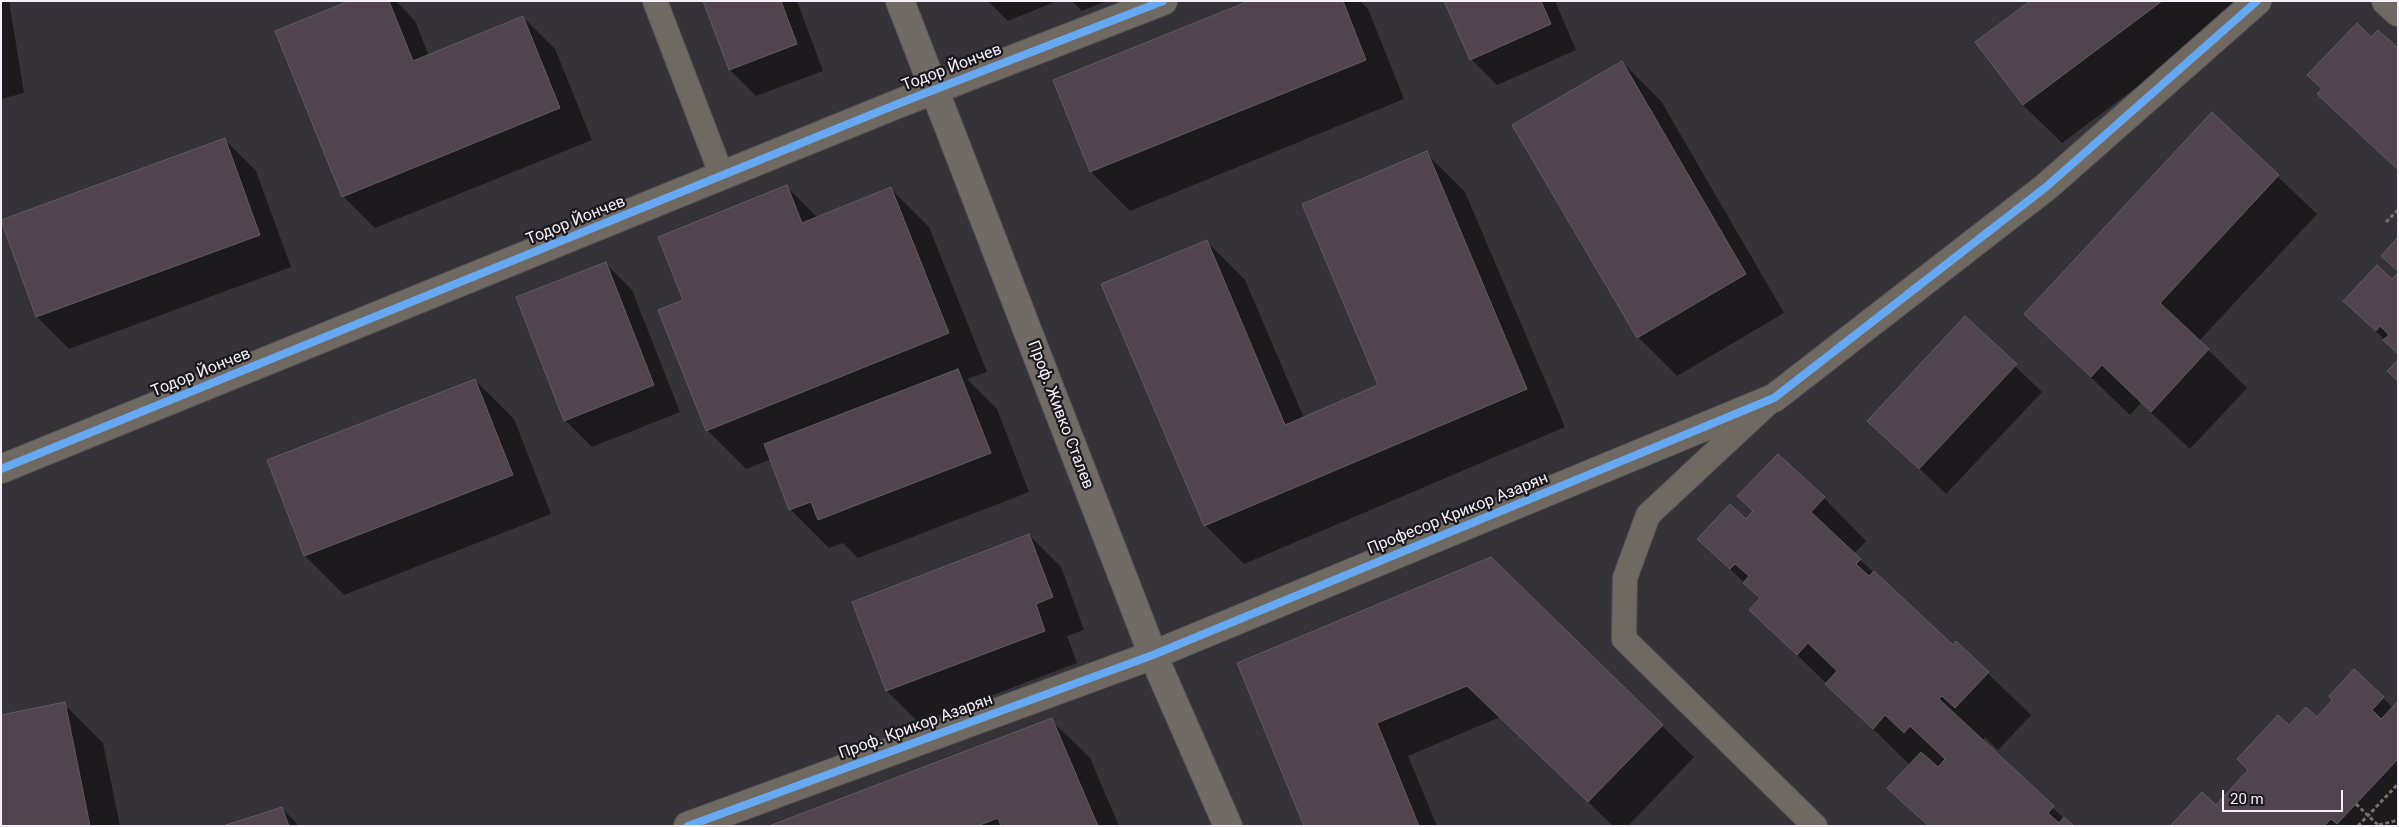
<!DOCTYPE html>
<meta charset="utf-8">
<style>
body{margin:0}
#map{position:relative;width:2399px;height:827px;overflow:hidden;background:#353238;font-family:Roboto,sans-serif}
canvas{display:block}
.frame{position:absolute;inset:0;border:2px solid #f5f0f9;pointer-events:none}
.scale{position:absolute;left:2222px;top:790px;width:121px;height:22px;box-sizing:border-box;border:2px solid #f5f0f9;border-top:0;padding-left:6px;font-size:15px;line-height:18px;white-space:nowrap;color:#f5f0f9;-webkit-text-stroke:4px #1b181e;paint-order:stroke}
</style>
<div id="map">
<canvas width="2399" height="827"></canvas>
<div class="frame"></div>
<div class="scale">20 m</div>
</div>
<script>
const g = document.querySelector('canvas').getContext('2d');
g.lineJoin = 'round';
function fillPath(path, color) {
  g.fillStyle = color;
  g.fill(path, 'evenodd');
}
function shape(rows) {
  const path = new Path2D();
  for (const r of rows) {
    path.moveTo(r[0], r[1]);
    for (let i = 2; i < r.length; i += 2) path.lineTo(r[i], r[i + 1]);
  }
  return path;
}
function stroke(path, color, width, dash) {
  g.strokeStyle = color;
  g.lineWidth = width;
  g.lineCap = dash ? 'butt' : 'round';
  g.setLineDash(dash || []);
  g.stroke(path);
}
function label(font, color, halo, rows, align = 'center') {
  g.font = font + ' Roboto,sans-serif';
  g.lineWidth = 4.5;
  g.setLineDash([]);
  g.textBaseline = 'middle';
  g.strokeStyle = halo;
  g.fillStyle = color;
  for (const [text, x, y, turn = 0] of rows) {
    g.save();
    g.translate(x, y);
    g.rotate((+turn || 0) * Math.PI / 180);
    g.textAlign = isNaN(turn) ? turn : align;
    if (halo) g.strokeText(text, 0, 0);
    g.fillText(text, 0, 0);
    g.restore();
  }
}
fillPath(shape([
 [1,1,9,1,24,93,1,99],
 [353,1,396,1,415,21,429,56,523,17,555,49,592,140,375,228,343,196],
 [704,1,797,1,823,71,756,96,730,70],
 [988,1,1057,1,1008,21],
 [1072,1,1106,1,1082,11],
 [1253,1,1360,1,1368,9,1404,99,1130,211,1091,172,1054,81],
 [1445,1,1555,1,1576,50,1497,85,1471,59],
 [2032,1,2252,1,2062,143,2023,105],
 [2371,39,2398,50,2398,171,2319,94],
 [1622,62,1661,101,1784,313,1677,376,1638,337],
 [2212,114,2317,214,2199,341,2247,388,2190,449,2141,403,2130,415,2025,314],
 [224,139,256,171,291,267,69,349,37,317,2,221],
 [1426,153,1465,192,1565,427,1244,564,1205,525,1206,241,1245,280,1304,418,1380,386],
 [786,186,818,218,890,188,929,227,987,372,967,379,997,409,1029,492,858,558,843,543,829,548,790,509,771,459,746,469,707,430,684,301],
 [606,264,632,290,680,412,592,447,565,420],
 [2392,281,2398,353,2345,301],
 [1965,318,2042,392,1946,494,1869,420],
 [475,380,514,419,551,514,344,595,305,556,268,461],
 [1824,498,1866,541,1854,554,1953,647,1956,643,2031,715,1998,750,1985,737,1982,741,2072,826,1926,826,1889,788,1910,765,1751,610,1761,599,1699,539,1746,521],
 [1029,535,1061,567,1084,630,1067,636,1077,663,919,723,887,691,853,603],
 [1490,559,1694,757,1628,826,1613,826,1500,717,1408,756,1437,826,1306,826],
 [2383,698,2393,708,2398,703,2398,826,2172,826,2216,806,2290,727],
 [64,704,103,743,120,826,1,826],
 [1051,720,1090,758,1119,826,773,826],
 [282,808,299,826,227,826]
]), '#0007');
const building = shape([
 [349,1,389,1,413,61,523,16,560,108,342,197,275,31,349,1],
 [703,1,781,1,797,44,729,70,703,1],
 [1249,1,1343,1,1366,60,1090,172,1053,80,1249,1],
 [1444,1,1541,1,1551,24,1470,60,1444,1],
 [2030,1,2162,1,2023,105,1975,42,2030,1],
 [2357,23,2371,37,2378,30,2398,48,2398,170,2317,94,2322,89,2307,75,2357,23],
 [1622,61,1746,274,1637,338,1512,125,1622,61],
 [2212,112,2279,175,2160,303,2209,349,2151,412,2102,365,2091,377,2024,314,2212,112],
 [225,138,260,235,36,317,1,220,225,138],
 [1427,151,1527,389,1204,526,1101,284,1207,240,1285,425,1378,385,1302,204,1427,151],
 [787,185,802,223,891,187,949,333,706,431,658,310,683,300,658,237,787,185],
 [2398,237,2398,271,2381,256,2398,237],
 [606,262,654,385,564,421,516,297,606,262],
 [2377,265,2392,279,2398,273,2398,354,2383,340,2389,335,2380,326,2376,331,2343,301,2377,265],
 [1965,316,2017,364,1919,469,1867,421,1965,316],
 [2398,360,2398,381,2387,371,2398,360],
 [958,369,991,453,818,520,811,502,789,510,764,444,958,369],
 [475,379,513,475,304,556,267,460,475,379],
 [1778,454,1825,497,1811,512,1861,559,1856,564,1869,576,1874,571,1953,645,1956,641,1989,672,1955,708,1942,696,1939,699,2054,806,2048,813,2059,823,2064,817,2074,826,1928,826,1887,788,1921,752,1938,767,1945,759,1910,726,1904,733,1885,715,1873,729,1825,684,1837,671,1808,643,1797,655,1749,610,1760,598,1743,583,1749,576,1735,564,1730,569,1697,539,1730,504,1746,519,1753,511,1737,496,1778,454],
 [1029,534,1053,597,1036,604,1045,631,886,691,852,602,1029,534],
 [1491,557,1663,725,1588,802,1467,686,1377,723,1419,826,1304,826,1237,663,1491,557],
 [2354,669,2384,697,2372,710,2381,719,2398,701,2398,759,2337,824,2331,819,2324,826,2170,826,2202,792,2216,805,2248,770,2237,759,2278,715,2289,725,2306,707,2317,717,2332,700,2329,696,2354,669],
 [65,702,90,826,1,826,1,715,65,702],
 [1052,718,1098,826,1001,826,998,818,977,826,769,826,1052,718],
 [282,807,289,826,223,826,282,807]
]);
fillPath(building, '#52444f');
stroke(building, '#605c60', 1);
const lane = shape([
 [655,1,722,176],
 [1767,404,1648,515,1625,578,1624,639,1815,826]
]);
const street = shape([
 [2386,1,2398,12],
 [1,469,895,105,1163,1],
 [688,826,1153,655,1774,398,2046,187,2257,1]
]);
const secondary = shape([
 [900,1,1153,655,1228,826]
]);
stroke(lane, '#545156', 26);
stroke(street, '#545156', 30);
stroke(secondary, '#545156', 30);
stroke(shape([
 [2386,222,2398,210],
 [2356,804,2379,826],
 [2379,825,2398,820],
 [2358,826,2398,784]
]), '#736e6b', 3, [4, 2.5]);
stroke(lane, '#706962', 24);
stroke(street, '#706962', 28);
stroke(secondary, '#726b65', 28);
stroke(shape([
 [1,469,895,105,1163,1],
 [688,826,1153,655,1774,398,2046,187,2257,1]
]), '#66a8f1', 8);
label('16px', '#f5f0f9', '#1b181e', [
 ["Тодор Йончев",952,68,-21],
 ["Тодор Йончев",576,221,-22],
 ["Тодор Йончев",201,373,-22],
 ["Проф. Живко Сталев",1060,415,69],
 ["Професор Крикор Азарян",1458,514,-22],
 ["Проф. Крикор Азарян",916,727,-20]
]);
</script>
